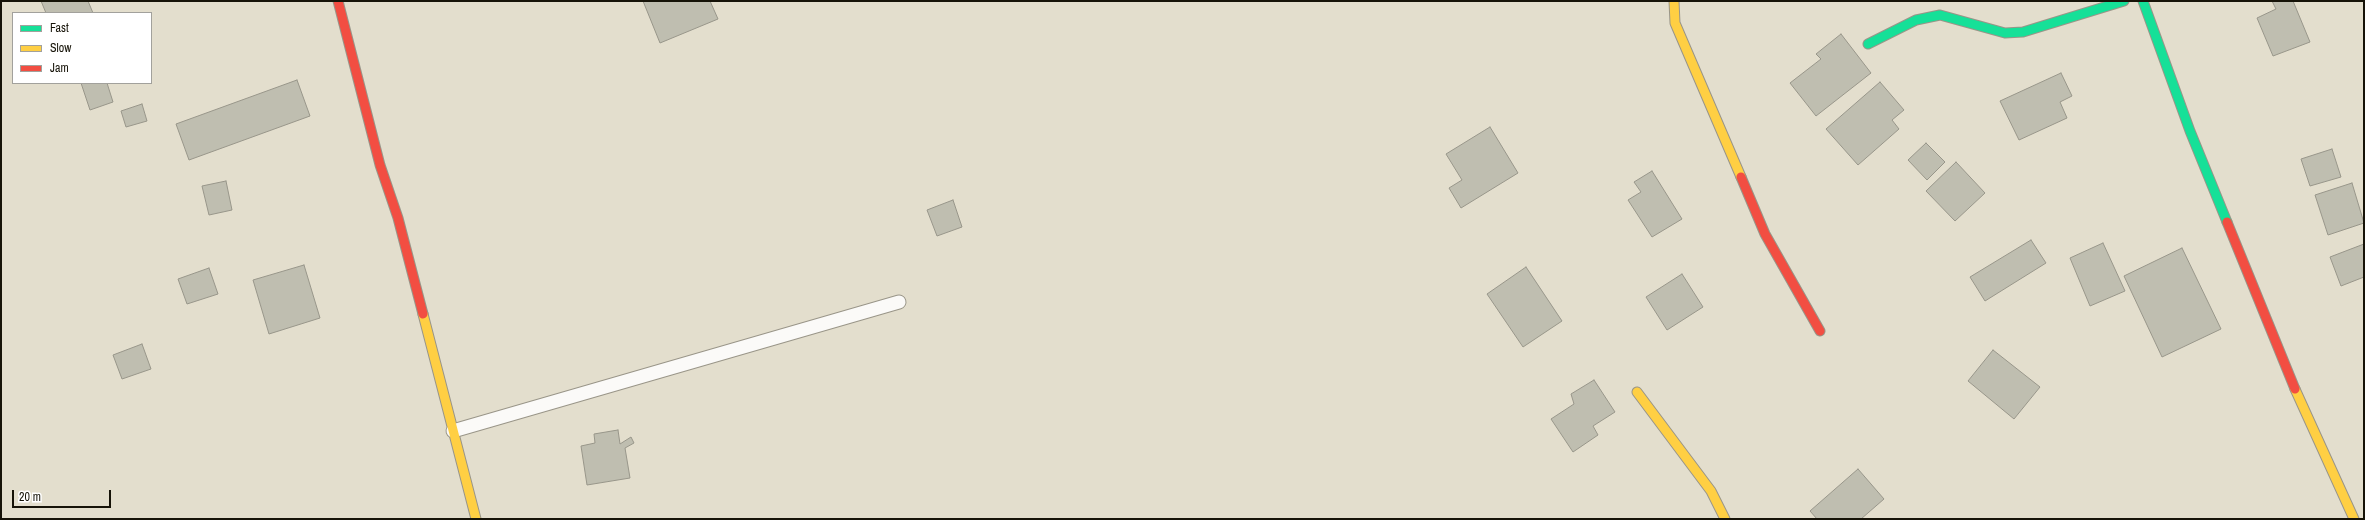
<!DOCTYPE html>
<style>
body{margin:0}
#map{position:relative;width:2365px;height:520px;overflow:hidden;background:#e3decd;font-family:"Archivo Narrow",sans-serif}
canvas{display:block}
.frame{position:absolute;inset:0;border:2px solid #161308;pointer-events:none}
.legend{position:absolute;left:12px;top:12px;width:140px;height:72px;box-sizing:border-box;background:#fff;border:1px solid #a2a19c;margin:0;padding:5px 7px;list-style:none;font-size:12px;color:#161308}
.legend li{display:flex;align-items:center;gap:8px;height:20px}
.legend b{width:20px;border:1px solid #a2a19c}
.scale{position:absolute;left:12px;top:490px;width:99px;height:18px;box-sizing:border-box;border:2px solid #161308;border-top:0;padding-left:5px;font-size:12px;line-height:14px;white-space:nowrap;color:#161308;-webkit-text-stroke:3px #fff;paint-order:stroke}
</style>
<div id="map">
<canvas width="2365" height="520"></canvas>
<div class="frame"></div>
<ul class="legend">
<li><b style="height:5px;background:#16e098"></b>Fast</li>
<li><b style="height:5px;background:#ffcf43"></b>Slow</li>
<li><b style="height:5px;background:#f24e42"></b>Jam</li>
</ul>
<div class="scale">20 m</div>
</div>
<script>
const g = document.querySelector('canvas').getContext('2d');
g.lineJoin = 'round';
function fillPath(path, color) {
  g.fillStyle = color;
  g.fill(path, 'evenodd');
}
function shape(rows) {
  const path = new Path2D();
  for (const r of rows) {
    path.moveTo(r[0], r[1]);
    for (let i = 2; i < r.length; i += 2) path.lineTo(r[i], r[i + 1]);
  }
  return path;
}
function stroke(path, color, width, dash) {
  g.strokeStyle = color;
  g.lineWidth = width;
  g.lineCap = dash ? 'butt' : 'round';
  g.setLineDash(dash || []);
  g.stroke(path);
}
const building = shape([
 [41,1,88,1,93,13,46,13,41,1],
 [643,1,710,1,718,19,660,43,643,1],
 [2272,1,2293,1,2310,42,2273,56,2257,18,2276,9,2272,1],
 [1841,34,1871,73,1816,116,1790,83,1821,59,1816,54,1841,34],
 [2061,73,2072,96,2060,102,2067,118,2019,140,2000,101,2061,73],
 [297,80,310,116,189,160,176,124,297,80],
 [1880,82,1904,110,1892,120,1899,129,1858,165,1826,129,1880,82],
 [81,83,107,83,113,102,90,110,81,83],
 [142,104,147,121,126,127,121,111,142,104],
 [1490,127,1518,173,1461,208,1449,188,1462,180,1446,154,1490,127],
 [1926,143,1945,162,1927,180,1908,160,1926,143],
 [2332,149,2341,177,2310,186,2301,159,2332,149],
 [1956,162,1985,193,1955,221,1926,191,1956,162],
 [1652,171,1682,219,1652,237,1628,200,1641,192,1634,182,1652,171],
 [226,181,232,210,209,215,202,186,226,181],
 [2352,183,2364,223,2328,235,2315,195,2352,183],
 [953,200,962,227,937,236,927,210,953,200],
 [2031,240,2046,263,1985,301,1970,277,2031,240],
 [2103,243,2125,291,2090,306,2070,258,2103,243],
 [2364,244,2364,277,2341,286,2330,257,2364,244],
 [2182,248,2221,329,2162,357,2124,276,2182,248],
 [304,265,320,318,269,334,253,280,304,265],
 [1526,267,1562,321,1523,347,1487,294,1526,267],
 [209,268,218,294,187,304,178,279,209,268],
 [1682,274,1703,307,1667,330,1646,297,1682,274],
 [142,344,151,369,122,379,113,355,142,344],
 [1993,350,2040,387,2014,419,1968,381,1993,350],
 [1594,380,1615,412,1593,426,1598,435,1573,452,1551,419,1574,404,1571,394,1594,380],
 [618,430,620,444,631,437,634,443,625,448,630,478,587,485,581,446,595,443,594,434,618,430],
 [1858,469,1884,499,1861,519,1817,519,1810,511,1858,469]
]);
fillPath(building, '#bfbeb0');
stroke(building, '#98968a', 1);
const lane = shape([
 [453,431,899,302]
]);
const fast = shape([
 [2143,1,2190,131,2227,222],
 [1868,44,1916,20,1940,15,2005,33,2023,32,2124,1]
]);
const slow = shape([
 [1674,1,1675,23,1741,177],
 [423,314,476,519],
 [2295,389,2354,519],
 [1637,392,1711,491,1725,519]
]);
const jam = shape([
 [338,1,380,165,398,218,423,314],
 [1741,177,1765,234,1820,331],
 [2227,222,2295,389]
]);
stroke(lane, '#999588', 15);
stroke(fast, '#999588', 11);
stroke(slow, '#999588', 11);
stroke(jam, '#999588', 11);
stroke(lane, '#fbfaf8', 13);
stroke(fast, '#16e098', 9);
stroke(slow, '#ffcf43', 9);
stroke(jam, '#f24e42', 9);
</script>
